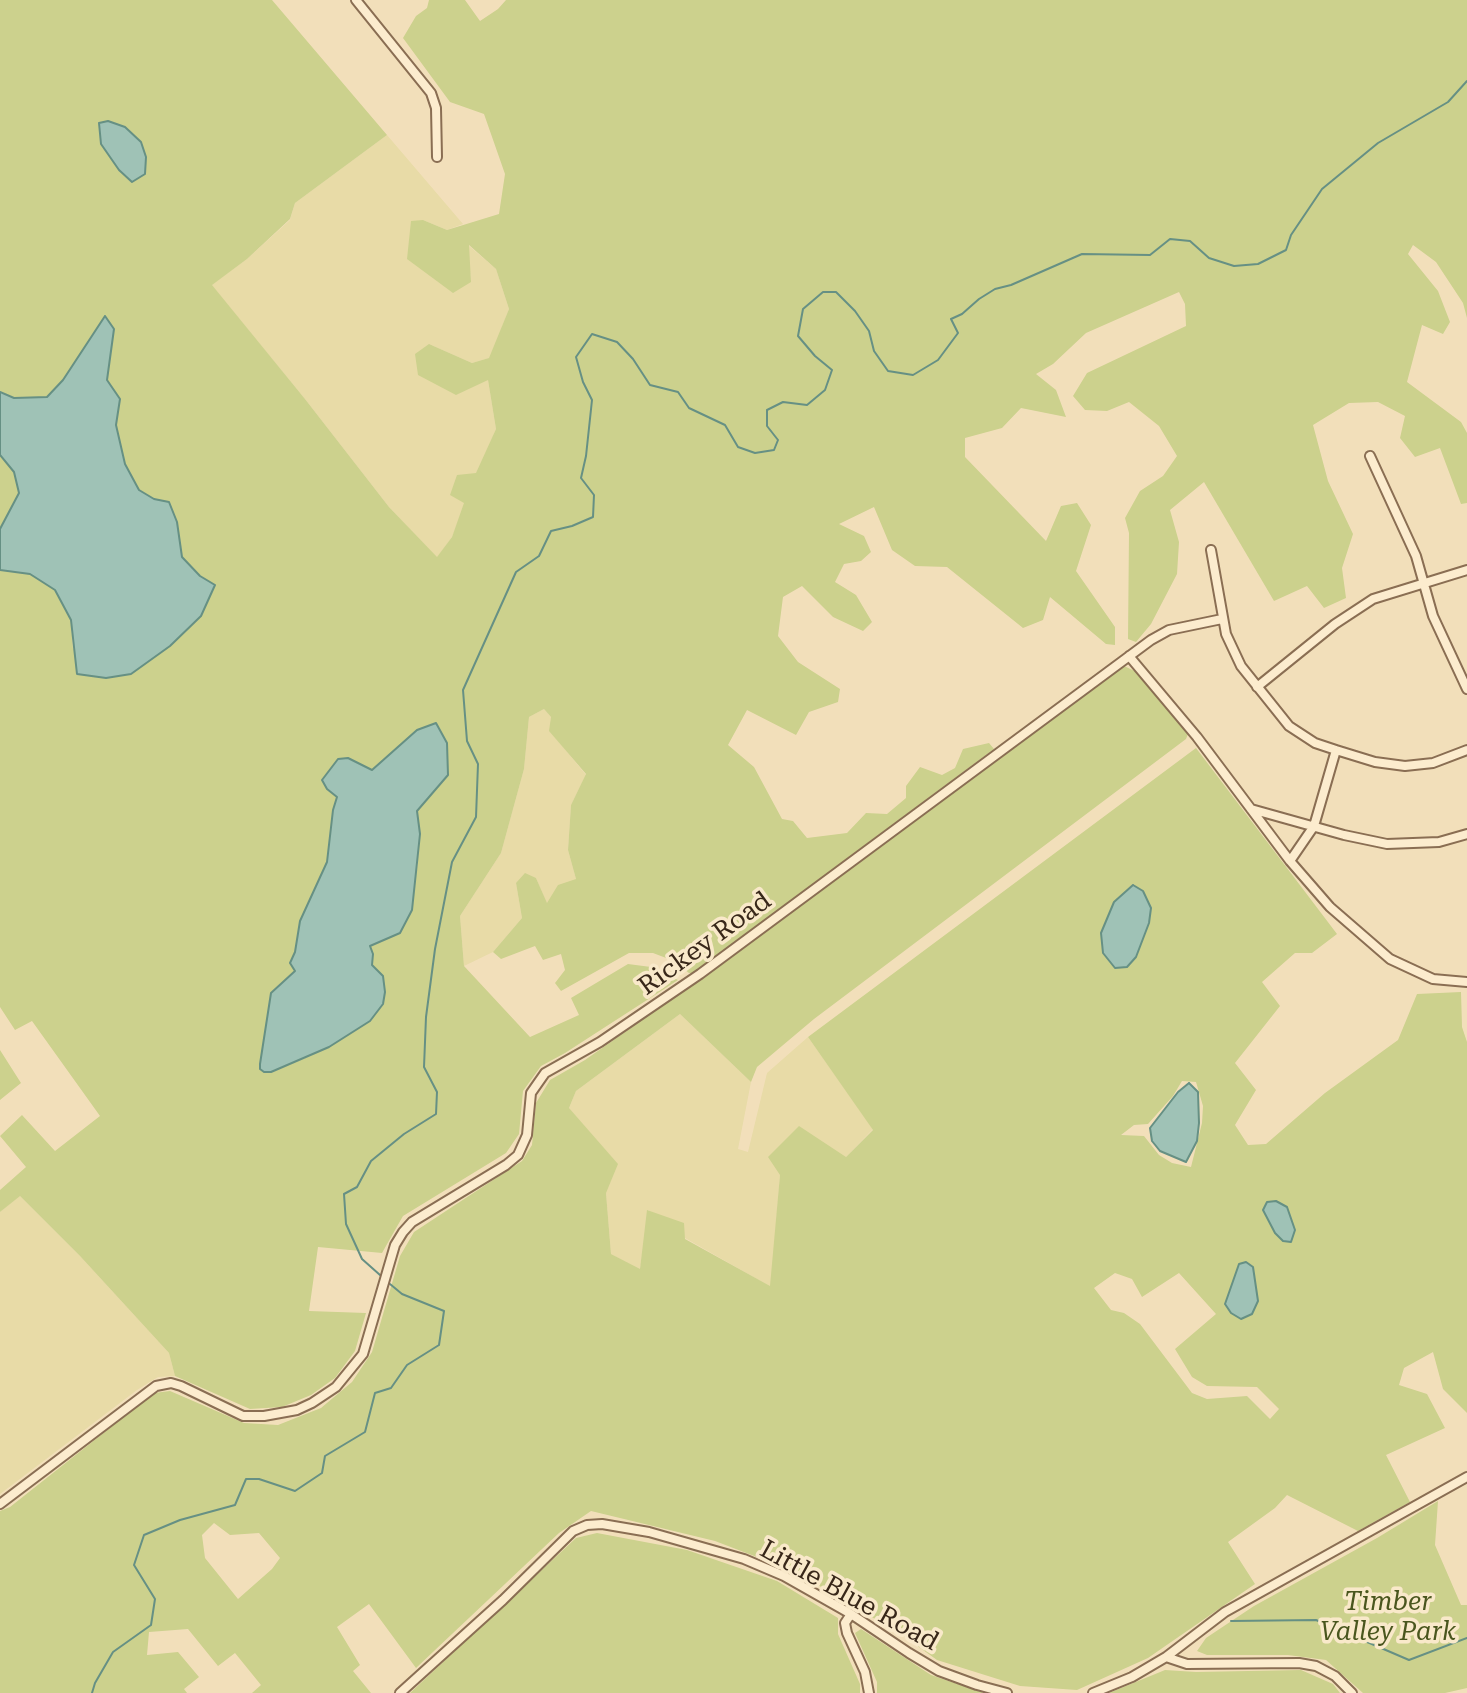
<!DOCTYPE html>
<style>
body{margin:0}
canvas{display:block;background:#f2dfba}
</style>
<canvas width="1467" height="1693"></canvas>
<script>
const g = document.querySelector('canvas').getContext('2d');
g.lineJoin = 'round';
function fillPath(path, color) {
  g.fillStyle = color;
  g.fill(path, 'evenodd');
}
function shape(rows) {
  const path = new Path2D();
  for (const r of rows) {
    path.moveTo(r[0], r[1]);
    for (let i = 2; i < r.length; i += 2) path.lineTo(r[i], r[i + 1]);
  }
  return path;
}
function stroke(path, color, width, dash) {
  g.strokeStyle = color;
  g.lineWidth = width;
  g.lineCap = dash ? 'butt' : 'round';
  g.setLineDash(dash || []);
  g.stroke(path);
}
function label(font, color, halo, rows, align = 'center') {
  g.font = font + ' "Roboto Serif",serif';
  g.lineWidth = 7;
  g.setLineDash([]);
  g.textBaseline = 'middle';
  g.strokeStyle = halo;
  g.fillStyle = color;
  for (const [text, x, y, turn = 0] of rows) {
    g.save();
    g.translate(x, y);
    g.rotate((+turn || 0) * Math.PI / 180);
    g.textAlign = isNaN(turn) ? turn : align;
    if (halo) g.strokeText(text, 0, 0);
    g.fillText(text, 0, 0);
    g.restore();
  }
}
fillPath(shape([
 [387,135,463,224,447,230,423,220,471,282,468,245,496,269,509,309,490,358,472,363,429,344,488,380,496,429,452,537,437,558,389,507,305,399,211,285,247,259,290,220,295,203],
 [544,709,551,717,550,731,586,775,571,805,568,850,576,879,547,904,536,878,516,883,522,918,493,952,464,966,460,916,501,853,524,769,529,717],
 [680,1014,751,1082,738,1149,748,1152,767,1073,808,1037,873,1129,846,1157,780,1175,771,1287,685,1238,648,1210,640,1270,611,1254,606,1193,569,1108,576,1091],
 [19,1195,80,1256,169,1353,175,1376,158,1377,137,1390,0,1494,0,1212]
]), '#e8dba7');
fillPath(shape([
 [0,0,272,0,387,135,295,203,290,219,247,259,212,285,305,399,389,507,437,557,452,537,464,503,450,495,457,475,476,473,496,429,488,380,456,395,418,375,415,354,429,344,472,363,489,358,509,309,496,269,469,245,471,282,453,293,407,259,411,221,423,220,447,230,499,214,505,174,484,114,450,102,403,38,416,16,427,8,429,0,465,0,480,21,498,9,506,0,1467,0,1467,318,1463,303,1436,262,1413,245,1408,254,1438,291,1450,322,1443,334,1422,325,1407,382,1461,422,1467,433,1467,503,1461,504,1440,448,1415,457,1400,438,1405,416,1378,402,1349,403,1313,425,1328,481,1353,534,1342,568,1346,598,1324,608,1307,586,1274,601,1204,482,1170,510,1179,542,1177,574,1151,624,1136,642,1128,639,1129,533,1125,518,1140,491,1163,476,1177,456,1159,426,1129,402,1107,411,1085,410,1073,396,1087,373,1186,326,1185,304,1179,292,1086,333,1053,364,1036,374,1056,390,1066,417,1021,408,1002,428,965,438,965,457,1046,541,1061,506,1077,503,1091,525,1076,571,1115,627,1115,645,1106,644,1050,597,1043,620,1023,628,947,567,915,566,892,550,874,507,839,524,864,536,871,552,861,561,844,564,835,582,856,595,872,622,863,631,833,617,802,586,783,597,778,636,798,662,840,689,838,702,809,712,796,735,747,710,728,745,754,767,782,819,793,821,807,838,847,833,866,813,887,814,906,798,906,786,920,767,942,775,955,768,963,749,989,743,994,749,693,973,689,973,674,961,653,953,629,953,561,991,555,983,565,970,561,954,543,960,535,946,501,959,493,952,522,918,516,883,525,873,536,878,547,903,558,885,576,879,568,850,571,805,586,774,549,731,551,717,544,709,529,717,524,769,501,853,460,916,464,966,530,1037,579,1015,571,998,628,964,651,967,678,980,565,1053,541,1066,523,1091,519,1134,506,1153,403,1216,382,1253,318,1247,309,1311,366,1313,355,1351,335,1378,311,1395,282,1407,250,1409,175,1376,169,1353,80,1256,20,1196,0,1212,0,1190,26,1167,0,1136,22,1115,55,1151,100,1116,32,1021,15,1030,0,1007,0,570,30,574,55,590,71,620,73,649,200,576,182,557,177,522,154,499,138,490,124,464,116,425,120,399,106,380,114,330,104,317,63,380,47,397,14,398,0,392],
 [348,758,372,770,448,774,417,811,420,834,417,870,395,933,369,946,372,965,370,1021,310,1056,271,1072,260,1069,271,993,296,971,290,963,295,952,300,921,327,862,333,810,337,797,327,789],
 [0,455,14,472,19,493,0,529],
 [1124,666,1139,673,1188,734,1186,739,814,1019,757,1067,751,1082,680,1014,576,1091,569,1108,618,1164,606,1193,611,1254,640,1269,647,1210,684,1223,685,1239,770,1286,780,1175,768,1157,799,1126,846,1157,873,1130,808,1037,1196,748,1337,934,1312,953,1295,953,1262,982,1280,1006,1235,1063,1256,1090,1235,1125,1248,1145,1266,1144,1325,1093,1398,1040,1417,994,1461,992,1462,1027,1467,1042,1467,1413,1443,1389,1433,1352,1404,1368,1399,1385,1427,1394,1445,1428,1386,1455,1410,1502,1358,1531,1287,1495,1275,1508,1228,1542,1255,1584,1148,1658,1077,1690,1020,1686,937,1660,902,1635,796,1572,715,1541,591,1511,559,1533,416,1668,369,1604,337,1627,360,1665,353,1671,371,1693,252,1693,261,1685,235,1653,218,1666,188,1629,149,1632,147,1655,178,1652,199,1677,184,1689,187,1693,0,1693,0,1511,10,1507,154,1393,170,1391,244,1423,278,1425,321,1408,352,1382,372,1352,400,1256,414,1232,522,1161,532,1145,536,1103,550,1080,585,1060,719,966],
 [1182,1081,1196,1082,1203,1106,1202,1123,1191,1167,1172,1163,1159,1155,1144,1136,1121,1135,1134,1125,1148,1124,1173,1096],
 [1115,1273,1132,1279,1142,1297,1179,1273,1216,1314,1175,1349,1192,1377,1207,1386,1257,1387,1279,1409,1270,1419,1247,1396,1207,1399,1192,1393,1140,1324,1124,1313,1111,1310,1094,1288],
 [214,1523,230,1535,259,1533,280,1558,272,1569,238,1599,205,1558,202,1535],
 [0,1050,21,1083,0,1100],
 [1438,1501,1435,1545,1461,1605,1467,1605,1467,1688,1445,1693,1363,1693,1326,1660,1288,1655,1207,1655,1197,1651,1206,1638,1254,1606,1377,1538],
 [597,1533,687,1550,777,1581,838,1618,838,1634,860,1684,860,1693,410,1693,576,1538],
 [861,1629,931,1675,984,1693,877,1693,877,1682,855,1633],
 [1165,1670,1196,1672,1301,1670,1333,1684,1340,1693,1109,1693]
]), '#ccd18d');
const water = shape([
 [108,121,125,127,141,142,146,157,145,174,132,182,119,170,101,144,99,123,108,121],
 [105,316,114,329,107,380,120,399,116,425,125,464,139,490,154,499,169,502,177,522,182,557,200,576,215,585,201,616,170,646,131,674,106,678,77,674,71,620,55,590,30,574,0,570,0,529,19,493,14,472,0,455,0,392,14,398,47,397,63,380,105,316],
 [436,723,447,743,448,775,417,811,420,834,412,910,400,933,370,946,373,954,372,965,383,976,385,992,383,1004,370,1021,329,1047,271,1072,264,1072,260,1069,260,1064,271,993,295,971,290,963,295,952,300,921,327,862,333,810,337,797,327,789,322,780,338,759,348,758,372,770,417,730,436,723],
 [1133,885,1143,891,1151,908,1149,923,1136,957,1127,967,1115,968,1103,953,1101,933,1114,902,1133,885],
 [1189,1083,1198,1092,1199,1123,1197,1141,1186,1162,1160,1151,1152,1141,1150,1128,1178,1092,1189,1083],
 [1276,1201,1287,1207,1295,1230,1291,1242,1283,1241,1275,1233,1263,1210,1267,1202,1276,1201],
 [1246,1262,1253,1267,1258,1301,1252,1314,1241,1319,1231,1313,1225,1304,1239,1264,1246,1262]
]);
fillPath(water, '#9fc2b6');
stroke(water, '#669084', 2);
stroke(shape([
 [380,1275,362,1259,346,1224,344,1194,357,1187,371,1161,404,1134,436,1114,437,1092,424,1067,426,1017,435,949,452,862,476,817,478,764,467,741,463,690,516,572,539,556,551,531,572,526,593,517,594,495,581,478,586,456,592,400,583,382,576,357,592,334,617,342,633,359,650,385,678,392,689,408,725,425,738,447,755,453,774,450,778,440,767,426,767,410,783,402,807,405,825,390,832,370,815,356,798,336,803,309,823,292,836,292,855,311,869,331,874,351,888,371,913,375,938,360,958,333,951,319,962,314,979,299,995,289,1011,285,1082,254,1150,255,1170,239,1190,241,1209,258,1234,266,1258,264,1286,250,1291,235,1322,189,1378,143,1448,102,1467,81],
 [1231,1621,1316,1620,1409,1660,1467,1638],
 [92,1693,95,1683,113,1652,151,1625,155,1599,134,1565,144,1535,180,1520,235,1505,246,1479,259,1479,295,1491,322,1473,325,1456,365,1432,375,1393,391,1388,407,1365,439,1345,444,1311,402,1294,390,1284]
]), '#669084', 2);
const minor = shape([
 [356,0,431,93,436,108,437,157],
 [1370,456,1416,556,1433,616,1467,689],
 [1211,550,1226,634,1241,666,1289,726,1315,743,1336,750,1314,826,1290,861],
 [1129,656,1197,737,1290,861,1330,907,1390,959,1433,979,1467,982],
 [1257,687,1335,624,1373,599,1467,570],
 [1336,750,1375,762,1405,766,1433,763,1467,750],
 [1251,809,1344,835,1387,844,1439,842,1467,834],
 [0,1504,156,1386,171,1383,181,1386,243,1416,264,1416,297,1410,312,1403,336,1387,363,1354,395,1245,403,1232,412,1222,506,1165,518,1155,527,1135,531,1093,545,1073,600,1042,700,974,1151,640,1169,630,1222,619],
 [851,1614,845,1623,847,1633,865,1672,869,1693],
 [1166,1657,1187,1664,1299,1663,1316,1666,1335,1676,1352,1693],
 [400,1693,503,1600,573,1531,587,1525,602,1524,649,1532,744,1559,784,1576,851,1614,909,1653,939,1671,977,1685,1007,1693],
 [1093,1693,1132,1677,1166,1657,1225,1612,1467,1477]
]);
stroke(minor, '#8a6e53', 12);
stroke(minor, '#fcecce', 8);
label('26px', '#382719', '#f9e9ca', [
 ["Rickey Road",705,944,-36],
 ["Little Blue Road",849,1596,29]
]);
label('italic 26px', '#4a561e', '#f9e9ca', [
 ["Timber",1388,1602],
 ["Valley Park",1388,1632]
]);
</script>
